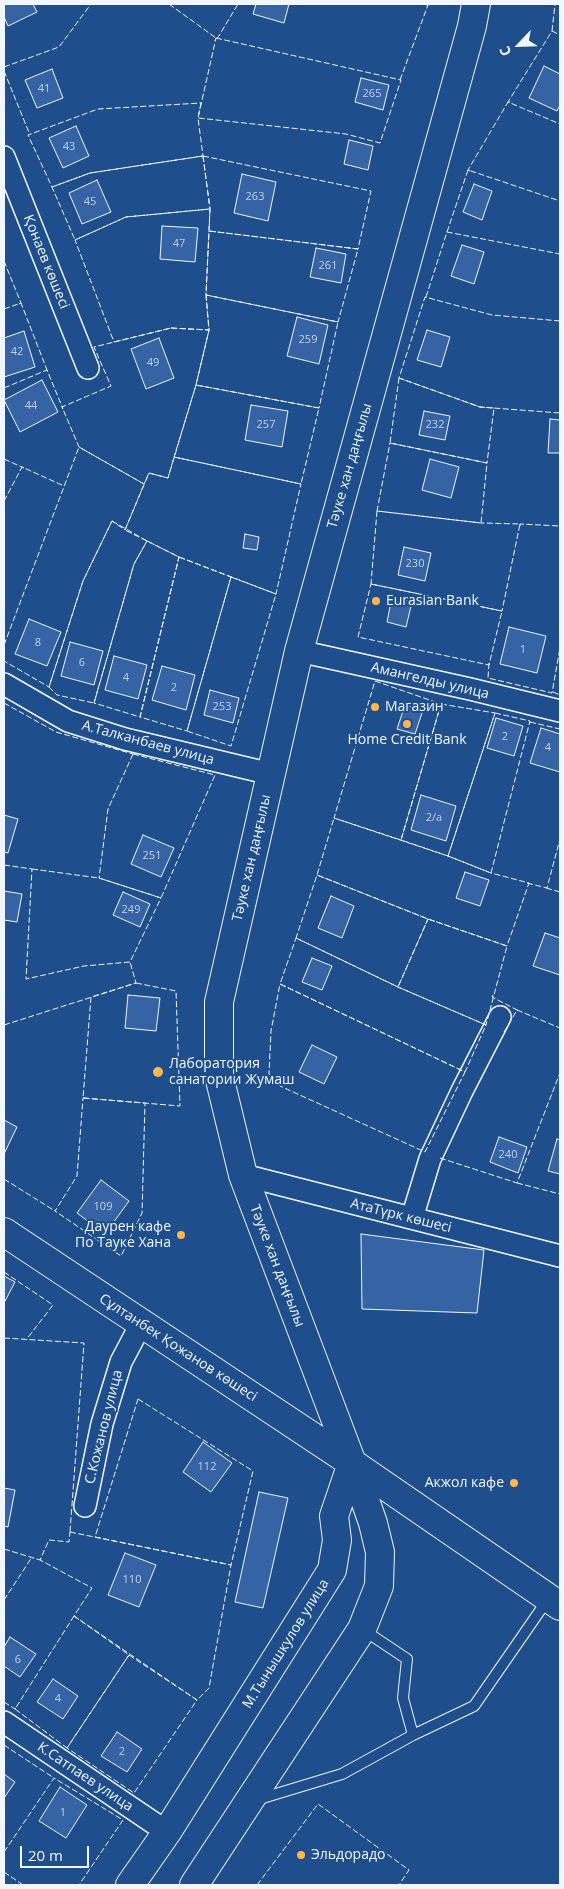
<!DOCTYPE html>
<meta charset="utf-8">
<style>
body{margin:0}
#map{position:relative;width:564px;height:1889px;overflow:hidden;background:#1f4e8c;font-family:"Open Sans",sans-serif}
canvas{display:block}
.frame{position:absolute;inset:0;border:5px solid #f2f6ff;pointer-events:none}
.north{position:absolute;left:494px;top:20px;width:50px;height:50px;-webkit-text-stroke:4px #1f4e8c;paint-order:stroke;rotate:246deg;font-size:14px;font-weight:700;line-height:20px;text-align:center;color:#f2f6ff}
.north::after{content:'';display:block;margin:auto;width:18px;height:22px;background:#f2f6ff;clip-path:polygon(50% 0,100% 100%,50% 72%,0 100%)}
.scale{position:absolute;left:20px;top:1846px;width:69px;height:22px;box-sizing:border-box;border:2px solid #f2f6ff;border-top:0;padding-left:6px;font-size:15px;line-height:18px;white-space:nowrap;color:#f2f6ff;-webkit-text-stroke:4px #1f4e8c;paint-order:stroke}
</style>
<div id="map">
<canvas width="564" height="1889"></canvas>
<div class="frame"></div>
<div class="north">С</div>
<div class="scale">20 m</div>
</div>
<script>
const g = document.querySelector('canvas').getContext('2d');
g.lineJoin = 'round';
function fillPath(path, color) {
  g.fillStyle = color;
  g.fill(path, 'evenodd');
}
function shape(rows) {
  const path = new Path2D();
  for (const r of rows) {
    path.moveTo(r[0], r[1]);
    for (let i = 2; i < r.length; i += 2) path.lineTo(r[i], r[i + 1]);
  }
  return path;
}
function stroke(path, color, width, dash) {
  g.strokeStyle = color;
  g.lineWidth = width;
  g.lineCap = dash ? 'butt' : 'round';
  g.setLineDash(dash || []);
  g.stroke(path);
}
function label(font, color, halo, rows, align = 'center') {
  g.font = font + ' "Open Sans",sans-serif';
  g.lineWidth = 4;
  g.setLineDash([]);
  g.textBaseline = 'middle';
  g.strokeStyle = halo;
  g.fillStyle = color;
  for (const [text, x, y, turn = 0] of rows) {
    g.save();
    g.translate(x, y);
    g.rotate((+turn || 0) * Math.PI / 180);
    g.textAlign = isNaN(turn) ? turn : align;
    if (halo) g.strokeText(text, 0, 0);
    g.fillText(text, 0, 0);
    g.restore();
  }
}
const building = shape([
 [4,4,33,4,37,12,8,26,4,17,4,4],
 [256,4,289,4,284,23,253,14,256,4],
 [544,66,560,74,560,105,557,111,529,98,544,66],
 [52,69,63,98,37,108,25,80,52,69],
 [361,78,389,85,383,110,355,102,361,78],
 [76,126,89,156,63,168,49,138,76,126],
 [349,140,373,146,368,170,344,164,349,140],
 [242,174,276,182,268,221,234,213,242,174],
 [97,180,111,212,82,224,69,193,97,180],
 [474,184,492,191,482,220,463,212,474,184],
 [162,226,198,228,195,262,160,259,162,226],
 [462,245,484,252,474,284,451,276,462,245],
 [316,248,346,254,341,283,310,277,316,248],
 [297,317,328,325,319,364,287,356,297,317],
 [427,330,450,337,441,367,417,360,427,330],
 [24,331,35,367,4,377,4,338,24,331],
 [159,338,174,378,146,389,131,349,159,338],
 [42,380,58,412,20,432,4,400,42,380],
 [251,405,288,411,282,447,245,440,251,405],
 [424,411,450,416,445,440,419,435,424,411],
 [550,419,560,420,560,453,548,453,550,419],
 [430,459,459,467,451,498,422,490,430,459],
 [245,534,259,537,257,550,243,548,245,534],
 [404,547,431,553,425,581,398,575,404,547],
 [392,597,412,602,406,627,387,622,392,597],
 [29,619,61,632,47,666,15,654,29,619],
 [509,627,546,636,537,673,500,664,509,627],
 [70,642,103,651,94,685,61,676,70,642],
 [114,656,147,665,138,699,105,690,114,656],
 [162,666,195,675,186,710,152,700,162,666],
 [210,690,239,698,233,723,204,715,210,690],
 [405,705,423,710,415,734,397,729,405,705],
 [496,718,523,726,514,756,487,748,496,718],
 [541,728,560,734,560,772,530,763,541,728],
 [421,795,456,806,446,841,411,830,421,795],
 [4,815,18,819,8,853,4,852,4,815],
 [143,835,174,848,161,877,131,864,143,835],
 [465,872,489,880,480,906,456,898,465,872],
 [4,891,22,894,17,922,4,920,4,891],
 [123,892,150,904,140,927,113,915,123,892],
 [331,896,354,906,342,938,318,928,331,896],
 [545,933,560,938,560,975,533,966,545,933],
 [312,958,332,966,322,990,302,982,312,958],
 [128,995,160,998,156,1031,125,1028,128,995],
 [312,1045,337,1057,324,1084,299,1072,312,1045],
 [4,1120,17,1127,4,1154,4,1120],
 [499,1137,527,1147,518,1173,490,1162,499,1137],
 [557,1139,560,1140,560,1174,548,1171,557,1139],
 [101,1180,129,1201,105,1234,77,1213,101,1180],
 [361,1234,484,1250,477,1313,362,1309,361,1234],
 [4,1276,15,1282,4,1303,4,1276],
 [203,1442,232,1463,211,1492,183,1472,203,1442],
 [4,1488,15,1490,8,1527,4,1526,4,1488],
 [259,1492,288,1498,263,1608,235,1602,259,1492],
 [125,1553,156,1565,139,1607,108,1595,125,1553],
 [10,1637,36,1654,20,1677,4,1666,4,1647,10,1637],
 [53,1679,78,1696,63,1719,37,1702,53,1679],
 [117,1732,142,1749,127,1772,101,1756,117,1732],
 [4,1774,15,1782,4,1798,4,1774],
 [60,1787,87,1805,66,1838,39,1821,60,1787]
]);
fillPath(building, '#3563a3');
stroke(building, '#f2f6ff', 1);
const lane = shape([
 [362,1629,407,1659,403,1698,413,1735],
 [256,1800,342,1774,413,1735,474,1706,548,1599]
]);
const street = shape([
 [4,157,88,368],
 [299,651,470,689,560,711],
 [4,684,68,721,125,739,271,774],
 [243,1175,560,1256],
 [412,1218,430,1159,462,1091,500,1017],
 [85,1506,102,1424,121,1362,141,1324],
 [4,1722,167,1832]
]);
const secondary = shape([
 [352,1463,560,1606]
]);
const primary = shape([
 [4,1232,352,1463],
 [130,1885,167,1832,332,1570,337,1540,334,1516,352,1463],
 [194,1885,362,1629,379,1586,380,1552,373,1523,352,1463,243,1175,219,1076,219,1002,299,651,472,26,476,4]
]);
stroke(lane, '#f2f6ff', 12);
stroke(street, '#f2f6ff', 24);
stroke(secondary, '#f2f6ff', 30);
stroke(primary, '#f2f6ff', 30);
stroke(lane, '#1f4e8c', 10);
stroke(street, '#1f4e8c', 21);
stroke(secondary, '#1f4e8c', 28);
stroke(primary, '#1f4e8c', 28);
stroke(shape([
 [169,4,216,38,215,41],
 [552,31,555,4],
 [216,38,401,80,380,143,346,134,198,118,216,38],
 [217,39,238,4],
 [4,67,59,47,91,4],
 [4,71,30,135],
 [400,80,428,5,419,4],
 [510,102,508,102,552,31,560,35],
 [201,103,198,118,203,156,90,173,52,187,28,135,98,109,201,103],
 [203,156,371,191,358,249,209,231,210,209,203,156],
 [203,156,210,209,126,217,75,240,52,187,90,173,203,156],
 [470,171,468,170,508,102,560,124],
 [210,209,206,295,209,330,171,328,114,342,75,240,126,217,210,209],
 [209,231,358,249,338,322,206,295,209,231],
 [447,232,468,170,560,201],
 [4,261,21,303,19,304],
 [206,295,338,322,319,408,196,385,209,330,206,295],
 [426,297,447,232,560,254],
 [4,309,21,303,47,370,46,371],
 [560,321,492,315,425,297,399,378,480,407,560,413],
 [171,328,209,330,196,385,168,478,149,473,144,484,79,447,62,407,111,386,94,347,171,328],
 [399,378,480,407,494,408,487,463,390,443,399,378],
 [196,385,319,408,301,484,174,457,196,385],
 [4,388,47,370,63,409],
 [390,443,487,463,481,523,377,511,390,443],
 [174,457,301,484,276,594,179,557,125,530,149,473,168,478,174,457],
 [4,459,24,468],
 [4,501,22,467,64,486],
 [377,511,481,523,520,524,502,611,371,584,377,511],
 [112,521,147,541,134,564,94,703,57,695,49,687,83,581,112,521],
 [520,526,520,524,560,526],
 [147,541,179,557,140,717,94,703,134,564,147,541],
 [179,557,231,577,187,731,140,717,179,557],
 [231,577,276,594,231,746,187,731,231,577],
 [371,584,502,611,489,665,358,637,371,584],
 [4,645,79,447,144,484,125,530,112,521,83,581,49,687,4,661],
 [489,663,488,678,552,693,560,648],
 [375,681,441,704,401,840,334,818,375,681],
 [553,692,560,695],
 [4,703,56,732,133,754,132,755],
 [441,704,495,713,448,856,401,840,441,704],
 [495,713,530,721,491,873,448,856,495,713],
 [530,722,560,729],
 [133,754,215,775,161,898,99,878,108,809,133,754],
 [334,818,448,856,491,873,529,883,507,946,428,919,317,875,334,818],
 [4,865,32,869],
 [32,869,99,878,161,898,130,962,84,966,26,979,32,869],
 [317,875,428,919,398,987,296,938,317,875],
 [527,883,547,888,560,839],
 [546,888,560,892],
 [428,919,507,946,486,1025,398,987,428,919],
 [296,938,398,987,486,1025,465,1072,280,984,296,938],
 [136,983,176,991,180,1106,83,1098,91,997,136,983],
 [280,984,465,1072,425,1152,280,1086,269,1074,271,1031,280,984],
 [493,995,492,997,519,1011],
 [4,1025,136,983,130,962],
 [504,1032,517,1010,560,1028],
 [83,1098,145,1103,142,1213,121,1256,55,1211,77,1176,83,1098],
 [440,1158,517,1183,560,1073],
 [4,1179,55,1211,56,1210],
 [517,1183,560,1194],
 [4,1272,53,1305,26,1340],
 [4,1338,84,1343,70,1532],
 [138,1399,253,1471,231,1565,95,1537,138,1399],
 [70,1532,231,1565,209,1688,197,1700,74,1616,92,1588,40,1560,49,1540,69,1542,70,1532],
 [4,1549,40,1560,41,1558],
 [4,1600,32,1557,33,1558],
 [74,1616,129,1655,67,1748,15,1709,74,1616],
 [129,1655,197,1700,134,1793,67,1748,129,1655],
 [4,1702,15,1709,16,1707],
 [4,1745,54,1778],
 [4,1852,54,1778,123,1820,79,1885],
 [4,1872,23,1885],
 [257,1885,318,1804,409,1870,399,1885]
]), '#f2f6ff', 1, [6, 2.5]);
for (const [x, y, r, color] of [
 [376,601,5,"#ffb74d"],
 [375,707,5,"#ffb74d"],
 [407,724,5,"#ffb74d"],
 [158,1072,6,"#ffb74d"],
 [181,1235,5,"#ffb74d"],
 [514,1483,5,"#ffb74d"],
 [301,1855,5,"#ffb74d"]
]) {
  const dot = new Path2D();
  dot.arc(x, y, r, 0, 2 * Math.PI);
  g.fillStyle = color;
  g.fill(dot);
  stroke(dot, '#1f4e8c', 2);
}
label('11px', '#c3d1e8', null, [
 ["41",44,89],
 ["265",372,94],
 ["43",69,147],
 ["263",255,197],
 ["45",90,202],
 ["47",179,244],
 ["261",328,266],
 ["259",308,340],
 ["42",17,352],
 ["49",153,363],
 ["44",31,406],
 ["257",266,425],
 ["232",435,425],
 ["230",415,564],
 ["8",38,643],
 ["1",523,650],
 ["6",82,663],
 ["4",126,678],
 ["2",174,688],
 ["253",222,707],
 ["2",505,737],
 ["4",548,748],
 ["2/а",434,818],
 ["251",152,856],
 ["249",131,910],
 ["240",508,1155],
 ["109",103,1207],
 ["112",207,1467],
 ["110",132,1580],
 ["6",18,1660],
 ["4",58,1699],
 ["2",122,1752],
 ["1",63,1813]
]);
label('14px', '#f2f6ff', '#1f4e8c', [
 ["Қонаев көшесі",46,262,68],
 ["Тәуке хан даңғылы",350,466,-74],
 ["Амангелды улица",430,681,13],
 ["А.Талканбаев улица",148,743,15],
 ["Тәуке хан даңғылы",252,858,-77],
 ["АтаТүрк көшесі",401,1216,14],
 ["Тәуке хан даңғылы",277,1266,69],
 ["Сұлтанбек Қожанов көшесі",178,1348,33],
 ["С.Кожанов улица",104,1427,-76],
 ["М.Тынышкулов улица",286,1644,-58],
 ["К.Сатпаев улица",85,1777,34]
]);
label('14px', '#f2f6ff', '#1f4e8c', [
 ["Eurasian Bank",386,601],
 ["Магазин",385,707],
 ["Home Credit Bank",407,740,"center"],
 ["Лаборатория",169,1064],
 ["санатории Жумаш",169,1080],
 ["Даурен кафе",171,1227,"right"],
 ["По Тауке Хана",171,1243,"right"],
 ["Акжол кафе",504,1483,"right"],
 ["Эльдорадо",311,1855]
], 'left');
</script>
